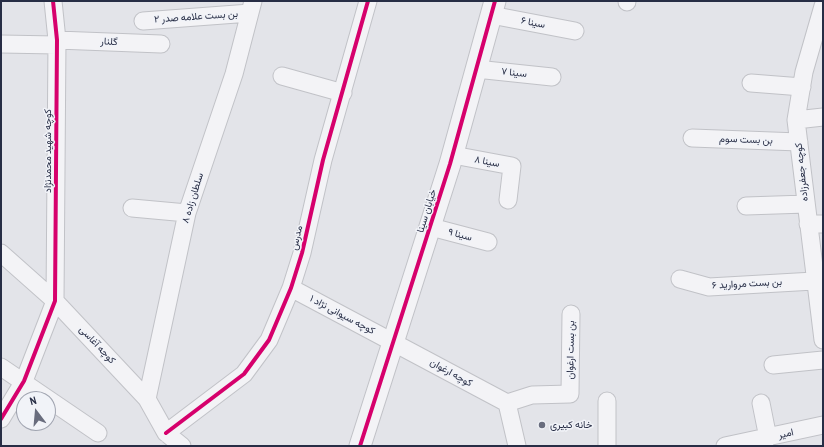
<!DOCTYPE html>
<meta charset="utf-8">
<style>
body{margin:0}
#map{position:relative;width:824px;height:447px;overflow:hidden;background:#e3e4e9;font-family:"Archivo Narrow",sans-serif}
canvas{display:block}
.frame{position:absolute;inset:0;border:2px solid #272d45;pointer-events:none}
.north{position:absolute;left:16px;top:391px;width:40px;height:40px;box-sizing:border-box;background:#f1f3f8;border:1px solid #a0a4b0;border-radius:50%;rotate:344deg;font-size:11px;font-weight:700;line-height:16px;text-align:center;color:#272d45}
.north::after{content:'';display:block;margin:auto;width:14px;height:18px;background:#696d7e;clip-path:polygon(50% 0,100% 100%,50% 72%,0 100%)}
</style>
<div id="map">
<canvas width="824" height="447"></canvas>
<div class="frame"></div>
<div class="north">N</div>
</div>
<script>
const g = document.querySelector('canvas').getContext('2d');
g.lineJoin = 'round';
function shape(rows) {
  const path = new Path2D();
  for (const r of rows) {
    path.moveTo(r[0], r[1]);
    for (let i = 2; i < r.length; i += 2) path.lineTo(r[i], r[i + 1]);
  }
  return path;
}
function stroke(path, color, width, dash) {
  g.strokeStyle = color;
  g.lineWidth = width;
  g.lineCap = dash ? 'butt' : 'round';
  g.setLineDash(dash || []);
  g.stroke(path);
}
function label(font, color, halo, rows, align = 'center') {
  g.font = font + ' "Archivo Narrow",Vazirmatn,sans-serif';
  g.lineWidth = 3;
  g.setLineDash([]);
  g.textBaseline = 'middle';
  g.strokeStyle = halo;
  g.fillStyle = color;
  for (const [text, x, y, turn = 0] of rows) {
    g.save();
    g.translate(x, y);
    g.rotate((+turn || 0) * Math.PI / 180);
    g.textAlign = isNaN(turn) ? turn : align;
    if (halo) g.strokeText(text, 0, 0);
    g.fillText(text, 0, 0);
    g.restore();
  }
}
const minor = shape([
 [627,1,627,2],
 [823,6,804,72,796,120,823,340],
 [491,15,575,31],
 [143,21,250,13],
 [57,40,161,44],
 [1,44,56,45],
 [476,69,552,77],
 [282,76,343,93],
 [751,83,802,87],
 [796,120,823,117],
 [692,138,799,142],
 [453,155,512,166,508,200],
 [746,206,806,204],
 [132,208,187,213],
 [808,224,823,224],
 [431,227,488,242],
 [1,253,55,301,147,399,166,433,182,446],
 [680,279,709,287,814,281],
 [291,288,507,403],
 [773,365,823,360],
 [1,367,98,433],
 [147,399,187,213,234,74,253,1],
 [507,403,532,395,570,394,571,314],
 [507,403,517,446],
 [761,403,768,438],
 [1,419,24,381,55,301,57,40,53,1],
 [166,433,244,374,269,340,291,288,302,253,323,160,368,1],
 [607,446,607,401],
 [725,446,823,425]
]);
const tertiary = shape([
 [360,446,450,164,495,1]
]);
stroke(minor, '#c1c2c7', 19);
stroke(tertiary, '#c1c2c7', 23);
stroke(minor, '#f3f3f6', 17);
stroke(tertiary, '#f3f3f6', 21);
stroke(shape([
 [1,419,24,381,55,301,57,40,53,1],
 [166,433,244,374,269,340,291,288,302,253,323,160,368,1],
 [360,446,450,164,495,1]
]), '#d6006c', 4);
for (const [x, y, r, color] of [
 [542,425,4,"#696d7e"]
]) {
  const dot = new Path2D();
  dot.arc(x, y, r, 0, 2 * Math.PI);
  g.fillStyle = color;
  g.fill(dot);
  stroke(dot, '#f1f3f8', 1.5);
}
label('10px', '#272d45', '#f1f3f8', [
 ["بن بست علامه صدر ۲",196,17,-4],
 ["سینا ۶",533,23,11],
 ["گلنار",109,42,3],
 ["سینا ۷",514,73,6],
 ["بن بست سوم",746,140,2],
 ["کوچه شهید محمدنژاد",48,151,-90],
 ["سینا ۸",487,162,11],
 ["کوچه جعفرزاده",802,172,-96],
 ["سلطان زاده ۸",193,198,-73],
 ["خیابان سینا",427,211,-73],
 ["سینا ۹",460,235,15],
 ["مدرس",297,238,-77],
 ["بن بست مروارید ۶",747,284,-3],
 ["کوچه سیوانی نژاد ۱",342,315,28],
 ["کوچه آغاسی",97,345,47],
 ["بن بست ارغوان",571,350,-89],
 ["کوچه ارغوان",451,373,29],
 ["امیر",786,434,-12]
]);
label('10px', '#272d45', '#f1f3f8', [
 ["خانه کبیری",550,425]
], 'left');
</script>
